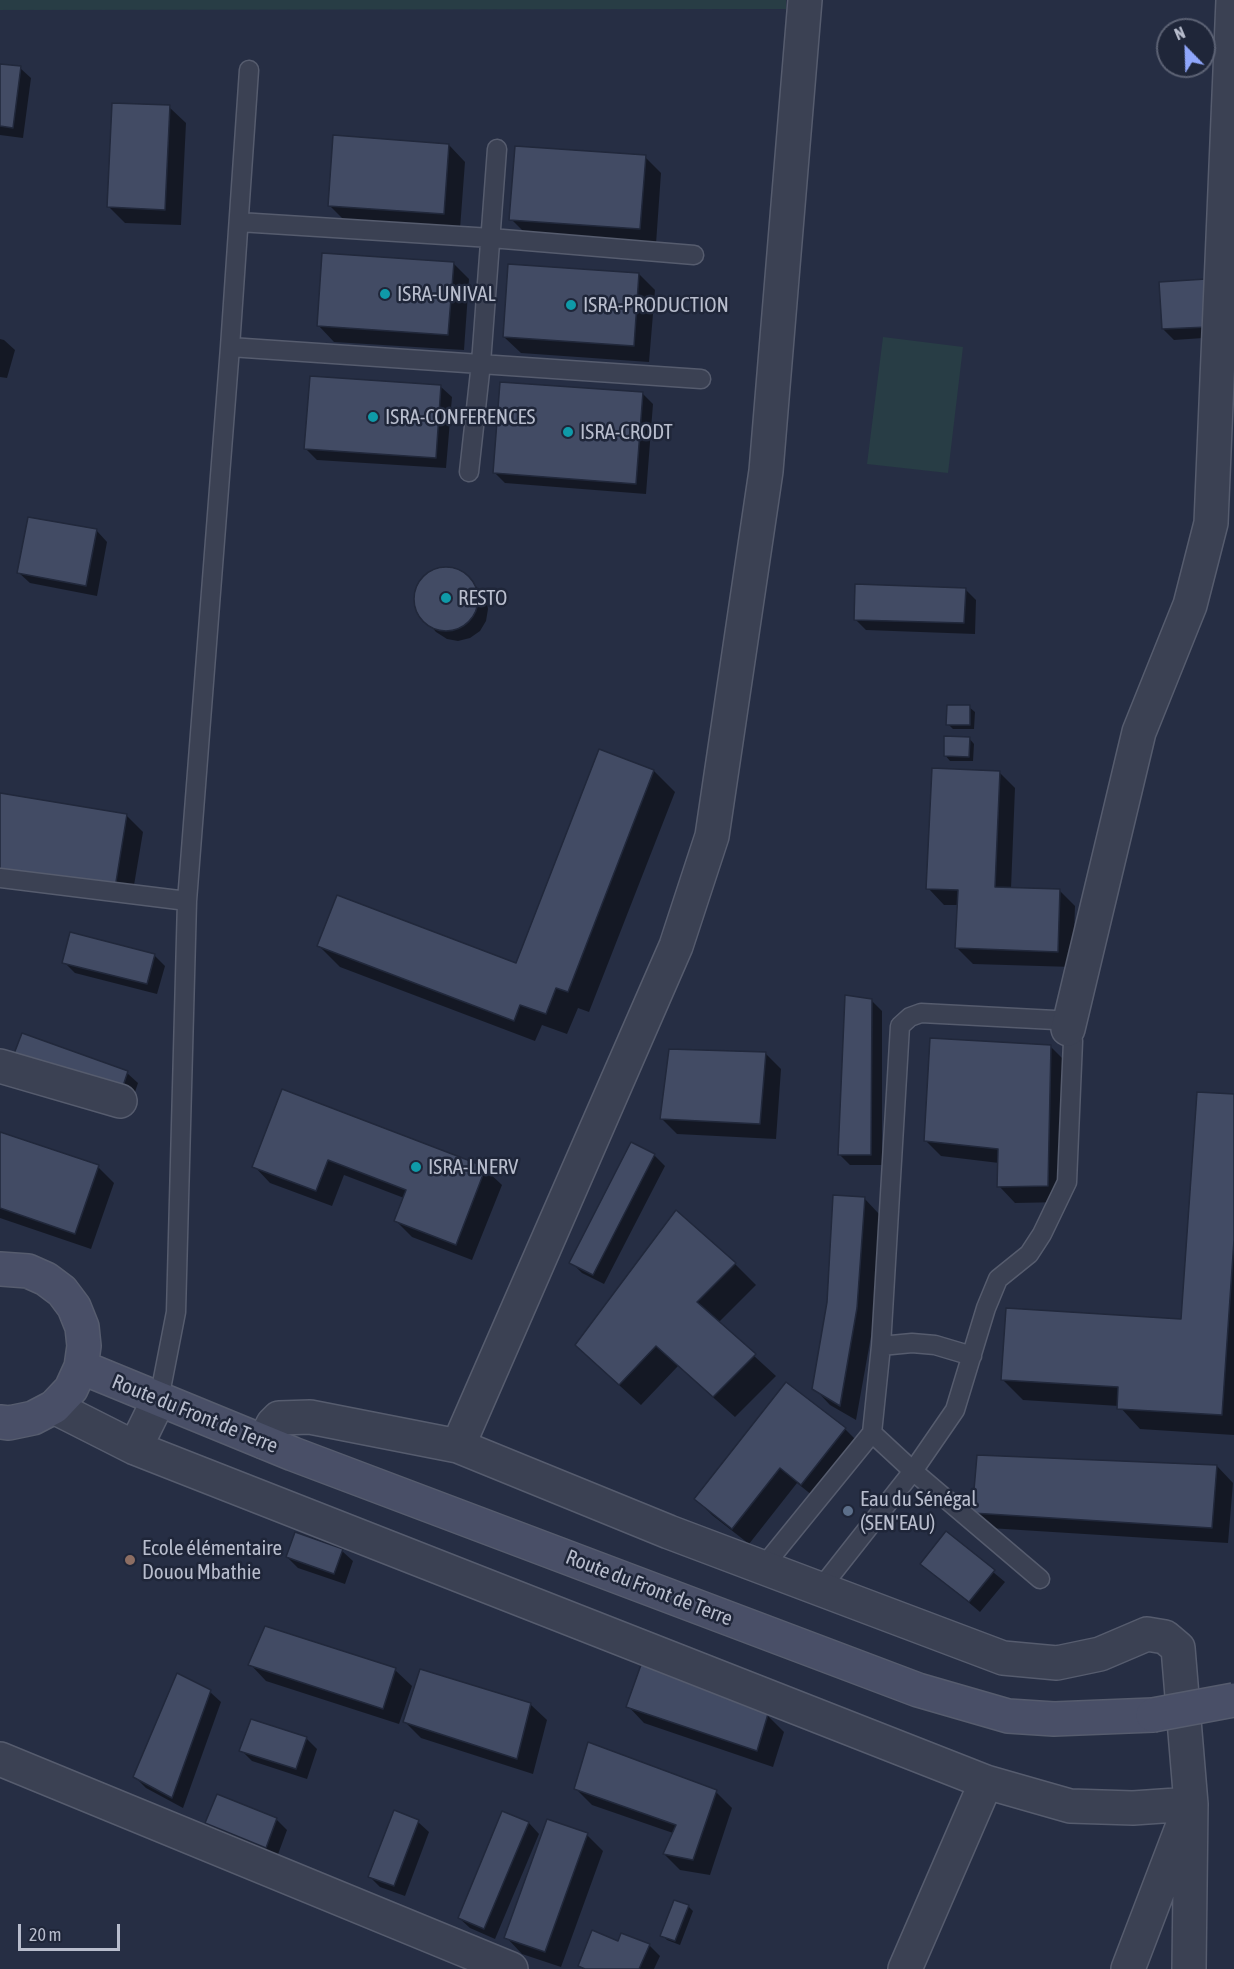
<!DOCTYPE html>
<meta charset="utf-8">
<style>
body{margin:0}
#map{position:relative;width:1234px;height:1969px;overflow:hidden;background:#262e44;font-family:"Asap Condensed",sans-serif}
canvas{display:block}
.north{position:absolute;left:1156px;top:18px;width:60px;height:60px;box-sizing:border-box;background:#1f2639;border:2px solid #5c6274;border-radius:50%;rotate:337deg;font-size:16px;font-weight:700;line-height:24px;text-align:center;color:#b8bdcd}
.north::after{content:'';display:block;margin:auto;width:21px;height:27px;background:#8fa6fb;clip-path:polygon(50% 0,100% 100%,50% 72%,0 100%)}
.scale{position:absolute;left:18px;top:1924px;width:102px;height:27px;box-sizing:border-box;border:3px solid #b8bdcd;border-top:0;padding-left:8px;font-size:18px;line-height:21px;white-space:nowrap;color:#b8bdcd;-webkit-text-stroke:4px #1f2639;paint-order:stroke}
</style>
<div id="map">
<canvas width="1234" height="1969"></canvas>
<div class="north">N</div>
<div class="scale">20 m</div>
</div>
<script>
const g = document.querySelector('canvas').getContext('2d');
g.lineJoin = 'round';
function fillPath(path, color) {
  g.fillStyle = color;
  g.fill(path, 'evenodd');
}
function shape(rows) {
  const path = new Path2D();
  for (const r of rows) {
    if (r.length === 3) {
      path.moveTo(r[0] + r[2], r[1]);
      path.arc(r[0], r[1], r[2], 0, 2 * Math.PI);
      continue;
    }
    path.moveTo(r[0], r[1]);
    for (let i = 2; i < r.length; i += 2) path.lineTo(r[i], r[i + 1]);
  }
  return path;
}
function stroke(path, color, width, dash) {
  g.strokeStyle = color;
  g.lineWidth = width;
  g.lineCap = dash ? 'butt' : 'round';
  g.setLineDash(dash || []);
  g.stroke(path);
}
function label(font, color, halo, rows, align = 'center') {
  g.font = font + ' "Asap Condensed",sans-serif';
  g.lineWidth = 5;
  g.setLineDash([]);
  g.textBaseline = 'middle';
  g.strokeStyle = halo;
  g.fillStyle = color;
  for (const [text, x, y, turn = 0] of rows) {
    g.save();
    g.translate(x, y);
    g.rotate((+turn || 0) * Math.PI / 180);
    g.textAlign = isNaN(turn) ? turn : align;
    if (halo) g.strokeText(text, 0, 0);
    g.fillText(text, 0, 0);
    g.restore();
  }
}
fillPath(shape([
 [0,0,786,0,786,9,0,10],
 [883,337,963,347,948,473,867,464]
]), '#283d45');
fillPath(shape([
 [0,65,20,68,31,78,23,138,0,135],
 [169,107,186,123,181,225,125,223,109,207],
 [449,145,465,162,460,229,346,222,329,205],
 [645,157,661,173,656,244,527,235,511,219],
 [453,263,469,279,464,350,334,342,318,325],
 [639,274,655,290,649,362,521,353,504,337],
 [1160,283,1218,337,1174,340,1163,329],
 [0,339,4,340,15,350,7,378,0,377],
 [441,387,452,397,446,468,317,460,306,449],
 [643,394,653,404,646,494,505,483,494,472],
 [97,531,107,542,97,596,30,583,19,573],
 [445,568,457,570,467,576,486,598,488,609,486,621,480,631,470,638,458,641,447,639,436,632,418,611,415,599,417,588,424,578,434,571],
 [965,589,976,600,975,634,866,630,855,619],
 [969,707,975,712,974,729,953,729,948,724],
 [969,738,974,744,973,761,950,761,945,755],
 [600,751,654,771,675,792,589,1012,578,1008,567,1034,542,1025,535,1041,340,967,319,946,517,965],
 [999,772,1015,788,1011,889,1059,890,1075,906,1073,967,973,964,957,948,959,905,944,905,928,888],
 [0,794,127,816,143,832,131,903,2,882,0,880],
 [154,955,165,966,157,994,75,973,64,962],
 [871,1000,882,1011,882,1165,850,1165,839,1154],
 [1051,1047,1067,1063,1064,1202,1015,1203,999,1186,999,1163,941,1156,925,1140],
 [765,1053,781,1069,776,1139,677,1134,661,1118],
 [14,1059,127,1073,138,1083,130,1107],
 [283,1091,485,1169,502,1185,472,1260,412,1237,396,1221,404,1198,344,1175,332,1206,270,1183,254,1166],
 [1234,1096,1234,1435,1140,1429,1119,1406,1023,1400,1002,1379,1183,1321],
 [0,1134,98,1167,114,1183,91,1249,0,1218],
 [654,1155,665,1166,604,1284,582,1273,571,1262],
 [864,1198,880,1215,873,1325,856,1420,830,1405,814,1388],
 [735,1264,756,1285,718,1323,776,1376,735,1417,678,1366,641,1405,598,1366],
 [845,1429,861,1445,818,1500,797,1483,749,1544,712,1515,696,1499],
 [1217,1466,1233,1483,1228,1543,989,1528,973,1512],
 [946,1533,1005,1582,980,1612,922,1563],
 [296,1534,342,1551,353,1561,345,1584,298,1568,287,1557],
 [250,1664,395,1670,412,1686,399,1724,266,1681],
 [210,1692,221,1702,183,1808,146,1788,135,1777],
 [530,1704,547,1720,533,1774,421,1738,405,1722],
 [628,1706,767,1715,784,1732,773,1767,644,1723],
 [306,1738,317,1749,307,1779,252,1761,241,1750],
 [575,1788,716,1792,732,1808,710,1875,680,1870,664,1854,673,1833,592,1805],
 [276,1819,287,1830,277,1857,218,1834,207,1823],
 [418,1822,429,1832,405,1896,380,1887,369,1876],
 [529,1823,539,1834,495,1939,470,1928,459,1918],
 [587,1835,603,1851,561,1967,522,1954,506,1937],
 [688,1906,693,1911,680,1945,667,1940,662,1935],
 [649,1945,660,1956,654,1969,583,1969,580,1966]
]), '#0007');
const building = shape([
 [0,64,21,66,13,128,0,126,0,64],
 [112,103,170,105,165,210,107,207,112,103],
 [333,135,449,144,444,214,328,206,333,135],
 [515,146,646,155,640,229,509,220,515,146],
 [322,253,454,262,448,335,317,326,322,253],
 [508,264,639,273,634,346,503,337,508,264],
 [1206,279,1208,327,1162,329,1159,282,1206,279],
 [310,376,441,385,436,458,304,449,310,376],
 [500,382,643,392,636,484,493,473,500,382],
 [28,517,97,529,86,586,17,573,28,517],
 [446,599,32],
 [855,584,966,588,964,623,854,620,855,584],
 [947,705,970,705,970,725,946,725,947,705],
 [944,736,970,737,969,757,944,756,944,736],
 [599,749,654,770,568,992,556,988,546,1014,520,1005,514,1021,317,946,337,895,516,963,599,749],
 [932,768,1000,771,995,887,1060,889,1058,952,955,948,958,890,926,889,932,768],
 [0,793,127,814,115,888,0,869,0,793],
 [70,932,155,954,147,984,62,963,70,932],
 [845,995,872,999,871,1155,838,1155,845,995],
 [22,1033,128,1071,119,1098,12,1059,22,1033],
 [930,1038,1051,1045,1048,1186,997,1187,998,1149,924,1141,930,1038],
 [669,1049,766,1052,760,1124,660,1119,669,1049],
 [282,1089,486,1167,456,1245,394,1221,406,1190,328,1160,316,1191,252,1167,282,1089],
 [1197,1092,1234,1094,1234,1240,1222,1415,1117,1409,1118,1387,1001,1380,1006,1308,1181,1319,1197,1092],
 [0,1132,99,1165,75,1234,0,1208,0,1132],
 [631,1142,655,1154,593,1275,569,1263,631,1142],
 [833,1195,865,1197,857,1308,840,1406,812,1389,827,1302,833,1195],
 [676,1210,736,1263,697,1302,756,1354,713,1397,656,1346,619,1385,575,1345,676,1210],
 [786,1382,846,1428,801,1485,780,1468,732,1529,694,1499,786,1382],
 [977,1455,1217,1465,1212,1528,972,1513,977,1455],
 [946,1531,995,1570,969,1602,920,1564,946,1531],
 [295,1532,343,1549,334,1574,286,1557,295,1532],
 [265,1626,396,1668,383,1709,248,1665,265,1626],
 [642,1662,768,1714,757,1751,626,1707,642,1662],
 [420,1669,531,1703,517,1759,403,1722,420,1669],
 [177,1673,211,1690,172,1798,133,1777,177,1673],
 [251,1719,307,1737,296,1769,239,1751,251,1719],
 [588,1742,717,1790,693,1860,663,1854,676,1825,574,1789,588,1742],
 [217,1794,277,1818,266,1848,205,1823,217,1794],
 [394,1810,419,1820,394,1886,368,1877,394,1810],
 [502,1811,529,1822,484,1929,458,1918,502,1811],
 [547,1819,588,1833,545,1952,504,1938,547,1819],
 [674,1900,689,1905,675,1941,660,1936,674,1900],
 [592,1930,618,1941,621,1933,650,1944,639,1969,585,1969,578,1966,592,1930]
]);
fillPath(building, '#424b64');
stroke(building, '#21283b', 1.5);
const service = shape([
 [239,222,491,238,694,255],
 [230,347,701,379],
 [469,472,481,363,497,149],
 [0,878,187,901],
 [881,1346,912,1343,935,1345,972,1356],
 [159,1399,176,1312,187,901,230,347,249,70],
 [872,1433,913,1471,1040,1579],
 [763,1567,872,1433,881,1346,900,1026,910,1017,921,1013,1055,1020,1068,1029,1073,1041,1067,1182,1042,1234,1029,1254,998,1279,986,1308,955,1410,913,1471,820,1589]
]);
const minor = shape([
 [1068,1029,1139,732,1190,605,1211,523,1233,0],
 [0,1066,120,1101],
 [54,1407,135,1448,986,1782,1070,1806,1133,1808,1191,1804],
 [264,1442,273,1424,279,1418,310,1417,458,1446,669,1532,1003,1658,1057,1663,1100,1654,1147,1634,1165,1637,1178,1648,1191,1804,1189,1969],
 [458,1446,676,946,712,836,766,471,805,0],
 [135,1448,159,1399],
 [0,1759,511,1969],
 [905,1969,986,1782],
 [1128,1969,1183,1825]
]);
const secondary = shape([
 [0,1269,28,1271,46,1279,62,1291,74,1307,82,1327,84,1346,81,1367,71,1389,54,1407,33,1418,9,1423,0,1422],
 [81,1367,293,1454,918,1690,1008,1716,1054,1719,1153,1715]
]);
stroke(service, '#565c6e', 21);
stroke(minor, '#565c6e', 36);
stroke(secondary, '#565c6e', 36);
stroke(service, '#3b4153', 18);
stroke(minor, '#3b4153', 33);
stroke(secondary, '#494f67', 33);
const secondaryBridge = shape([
 [1153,1715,1234,1700]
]);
stroke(secondaryBridge, '#565c6e', 36, []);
stroke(secondaryBridge, '#494f67', 33);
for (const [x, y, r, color] of [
 [385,294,6,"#0f9aa8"],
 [571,305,6,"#0f9aa8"],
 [373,417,6,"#0f9aa8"],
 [568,432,6,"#0f9aa8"],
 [446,598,6,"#0f9aa8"],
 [416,1167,6,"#0f9aa8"],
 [848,1511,6,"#5c6f8a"],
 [130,1560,6,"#8d6e63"]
]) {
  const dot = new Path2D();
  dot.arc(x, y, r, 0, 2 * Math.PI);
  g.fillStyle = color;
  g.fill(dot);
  stroke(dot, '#1f2639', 2);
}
label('21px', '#b8bdcd', '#1f2639', [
 ["ISRA-UNIVAL",397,294],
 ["ISRA-PRODUCTION",583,305],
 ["ISRA-CONFERENCES",385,417],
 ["ISRA-CRODT",580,432],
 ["RESTO",458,598],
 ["ISRA-LNERV",428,1167],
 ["Eau du Sénégal",860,1499],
 ["(SEN'EAU)",860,1523],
 ["Ecole élémentaire",142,1548],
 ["Douou Mbathie",142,1572]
], 'left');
label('21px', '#b8bdcd', '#1f2639', [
 ["Route du Front de Terre",195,1414,22],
 ["Route du Front de Terre",649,1588,21]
]);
</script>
